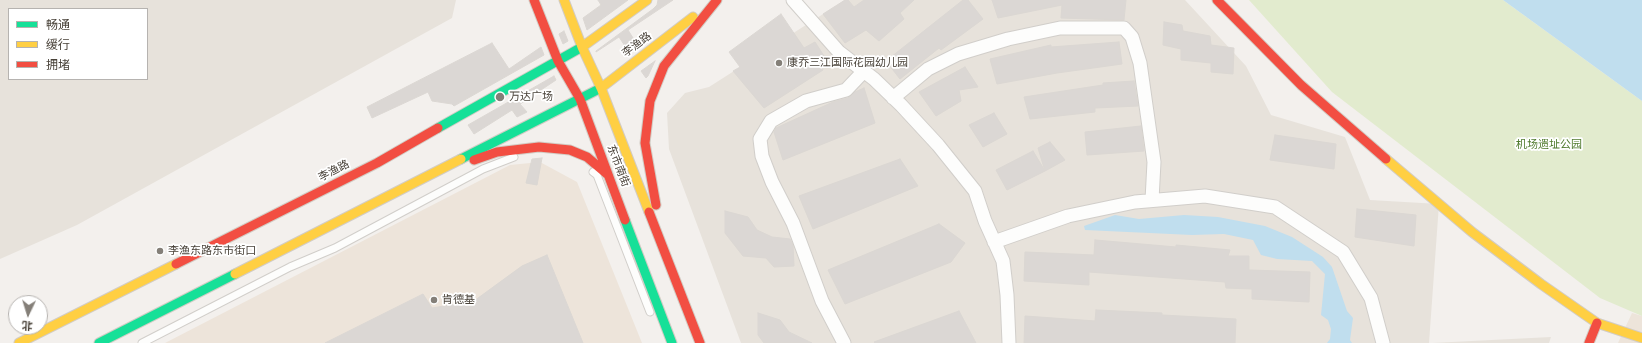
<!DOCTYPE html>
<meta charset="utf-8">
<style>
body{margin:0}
#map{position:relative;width:1642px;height:343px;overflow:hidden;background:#f3f0ed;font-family:"Space Grotesk","Noto Sans SC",sans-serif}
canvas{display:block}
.legend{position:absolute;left:8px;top:8px;width:140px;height:72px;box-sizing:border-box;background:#fff;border:1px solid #b6b3b0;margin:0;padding:5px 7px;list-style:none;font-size:12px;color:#494239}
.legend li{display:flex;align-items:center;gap:8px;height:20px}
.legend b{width:20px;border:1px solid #b6b3b0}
.north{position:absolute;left:8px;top:295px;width:40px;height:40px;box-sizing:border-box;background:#fff;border:1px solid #b6b3b0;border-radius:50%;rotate:184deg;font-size:11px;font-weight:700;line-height:16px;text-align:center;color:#494239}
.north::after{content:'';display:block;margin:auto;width:14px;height:18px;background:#847f78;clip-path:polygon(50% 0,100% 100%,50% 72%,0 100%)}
</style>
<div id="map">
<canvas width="1642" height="343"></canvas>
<ul class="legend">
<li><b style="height:5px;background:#16e098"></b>畅通</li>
<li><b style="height:5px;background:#ffcf43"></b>缓行</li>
<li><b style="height:5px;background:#f24e42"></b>拥堵</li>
</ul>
<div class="north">北</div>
</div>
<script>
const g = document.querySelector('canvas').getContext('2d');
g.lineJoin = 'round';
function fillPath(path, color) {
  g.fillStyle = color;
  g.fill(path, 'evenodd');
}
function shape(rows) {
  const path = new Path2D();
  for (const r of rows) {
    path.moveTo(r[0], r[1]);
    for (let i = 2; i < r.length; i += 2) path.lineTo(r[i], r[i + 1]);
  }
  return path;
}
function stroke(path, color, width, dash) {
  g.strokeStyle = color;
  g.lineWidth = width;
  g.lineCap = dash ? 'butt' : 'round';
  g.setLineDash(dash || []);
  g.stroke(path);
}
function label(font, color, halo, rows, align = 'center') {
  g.font = font + ' "Space Grotesk","Noto Sans SC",sans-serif';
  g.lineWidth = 3.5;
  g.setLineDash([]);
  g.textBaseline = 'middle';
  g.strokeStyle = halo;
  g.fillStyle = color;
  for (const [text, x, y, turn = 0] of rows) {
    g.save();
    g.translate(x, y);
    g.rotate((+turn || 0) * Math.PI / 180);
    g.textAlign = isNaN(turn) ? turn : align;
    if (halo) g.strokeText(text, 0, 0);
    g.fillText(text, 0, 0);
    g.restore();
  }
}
fillPath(shape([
 [0,0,456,0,452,18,77,225,0,259],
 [9,9,147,9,147,79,9,79],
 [845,0,1185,0,1246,66,1271,115,1345,137,1370,200,1439,204,1429,343,741,343,669,149,667,113,685,93,709,87],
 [1551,337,1549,343,1432,343]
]), '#e7e2db');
fillPath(shape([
 [540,162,577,182,642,343,165,343,510,165],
 [1632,313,1642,316,1642,343,1618,343]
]), '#ede4da');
fillPath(shape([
 [1249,0,1503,0,1642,101,1642,316,1600,298,1332,92]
]), '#e2ebce');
fillPath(shape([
 [1503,0,1642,0,1642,101],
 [1115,215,1139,219,1184,215,1218,217,1265,226,1292,237,1323,257,1332,267,1347,311,1353,318,1350,340,1352,343,1327,343,1330,339,1331,329,1328,320,1321,315,1325,274,1312,261,1277,259,1261,255,1253,240,1224,234,1192,235,1085,230,1084,226]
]), '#c0deee');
const building = shape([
 [598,0,628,0,587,30,583,18,601,5,598,0],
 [658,0,673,0,628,30,638,46,629,52,619,37,596,52,596,51,653,9,657,5,658,0],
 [845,0,848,0,854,7,864,0,914,0,900,13,904,19,879,41,866,30,845,43,823,14,845,0],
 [963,0,968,0,983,19,941,50,939,48,900,79,886,61,963,0],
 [992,0,1126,0,1124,20,1061,18,1062,5,998,18,992,0],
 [781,14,804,48,815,42,824,56,819,59,823,70,764,108,733,71,740,67,729,52,781,14],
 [1164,22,1182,25,1183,31,1210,36,1211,45,1234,48,1233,74,1211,72,1211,63,1181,60,1181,49,1163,45,1164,22],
 [564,31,568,41,563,44,559,34,564,31],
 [1119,42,1122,64,1057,73,997,84,990,59,1051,45,1051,47,1119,42],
 [492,43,509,69,541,47,544,55,454,106,452,104,432,101,428,92,372,118,367,107,492,43],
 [655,61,648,76,646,78,641,71,655,61],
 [965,67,978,87,959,90,961,101,936,116,919,92,965,67],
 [554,76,556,80,520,104,527,112,517,117,512,110,474,134,468,125,554,76],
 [1134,81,1138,106,1095,108,1095,112,1030,119,1024,97,1103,85,1103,83,1134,81],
 [864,88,875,123,783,160,774,132,776,128,833,102,848,98,855,92,864,88],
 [994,113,1007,134,983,147,969,125,994,113],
 [1141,126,1144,151,1087,155,1085,132,1141,126],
 [1275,135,1336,144,1334,169,1270,160,1275,135],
 [1050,142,1065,160,1045,171,1038,148,1050,142],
 [1033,151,1045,171,1007,190,996,170,1033,151],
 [542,158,537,185,526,183,532,159,542,158],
 [900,159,918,186,813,229,799,196,900,159],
 [1357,209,1416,215,1414,246,1355,237,1357,209],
 [725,211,748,217,757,230,772,237,790,239,793,245,794,266,774,267,766,258,743,256,725,233,725,211],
 [939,224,965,243,951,262,845,304,828,270,939,224],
 [1095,240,1176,247,1176,245,1230,250,1228,256,1249,256,1249,270,1310,272,1309,302,1252,299,1252,289,1226,288,1225,282,1089,272,1089,285,1024,281,1025,252,1094,255,1095,240],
 [547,255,583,343,325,343,423,294,432,308,474,301,522,266,547,255],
 [1096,310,1162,313,1162,315,1236,319,1235,343,1024,343,1025,316,1095,321,1096,310],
 [959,311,976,343,875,343,874,342,959,311],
 [758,313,780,320,789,332,812,343,764,343,758,335,758,313]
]);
fillPath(building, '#dbd7d4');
stroke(building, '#dbd7d3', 1);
const lane = shape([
 [593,172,597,175,650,312],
 [142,343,290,267,335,248,483,169,514,157]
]);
const street = shape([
 [793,0,839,52,874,79,901,105,938,145,975,191,985,221,1003,261,1007,295,1009,343],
 [893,98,928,69,958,54,1008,39,1060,28,1124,28,1132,37,1140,63,1154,162,1152,200],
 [994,242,1068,216,1135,202,1205,196,1275,207,1343,252,1371,298,1383,343],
 [844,343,822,301,793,223,772,182,762,156,760,139,771,121,806,101,846,90,864,71]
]);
const fast = shape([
 [438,128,582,47],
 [461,159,601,88],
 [625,220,672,343],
 [99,343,235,274]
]);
const slow = shape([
 [564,0,582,47,601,88,649,212],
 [582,47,647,0],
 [601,88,693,17],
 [1386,159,1472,232,1541,284,1597,323,1642,338],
 [235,274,461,159],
 [19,343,176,264]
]);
const jam = shape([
 [534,0,558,61,580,99,625,220],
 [1217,0,1301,85,1386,159],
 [474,160,497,152,539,147,570,150,587,157,607,174],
 [656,205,645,143,650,101,664,66,717,0],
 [649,212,700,343],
 [176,264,377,163,438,128],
 [1589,343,1597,323]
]);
stroke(lane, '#d1ceca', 9);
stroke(street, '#d1ceca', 15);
stroke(fast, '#d2ccc4', 11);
stroke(slow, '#d2ccc4', 11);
stroke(jam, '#d2ccc4', 11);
stroke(lane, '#fdfdfc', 7);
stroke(street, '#fdfdfc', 13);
stroke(fast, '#16e098', 9);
stroke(slow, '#ffcf43', 9);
stroke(jam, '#f24e42', 9);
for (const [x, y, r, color] of [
 [779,63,4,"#847f78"],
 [500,97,5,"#847f78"],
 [160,251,4,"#847f78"],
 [434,300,4,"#847f78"]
]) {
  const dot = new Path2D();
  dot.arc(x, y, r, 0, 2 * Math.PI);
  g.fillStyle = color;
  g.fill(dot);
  stroke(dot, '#fff', 1.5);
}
label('11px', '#494239', '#fff', [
 ["李渔路",637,45,-37],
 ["东市南街",618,166,69],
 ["李渔路",334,171,-27]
]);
label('11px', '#494239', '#fff', [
 ["康乔三江国际花园幼儿园",787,63],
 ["万达广场",509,97],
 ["李渔东路东市街口",168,251],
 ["肯德基",442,300]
], 'left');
label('11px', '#4f7a2d', '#fff', [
 ["机场遗址公园",1549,145]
]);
</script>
